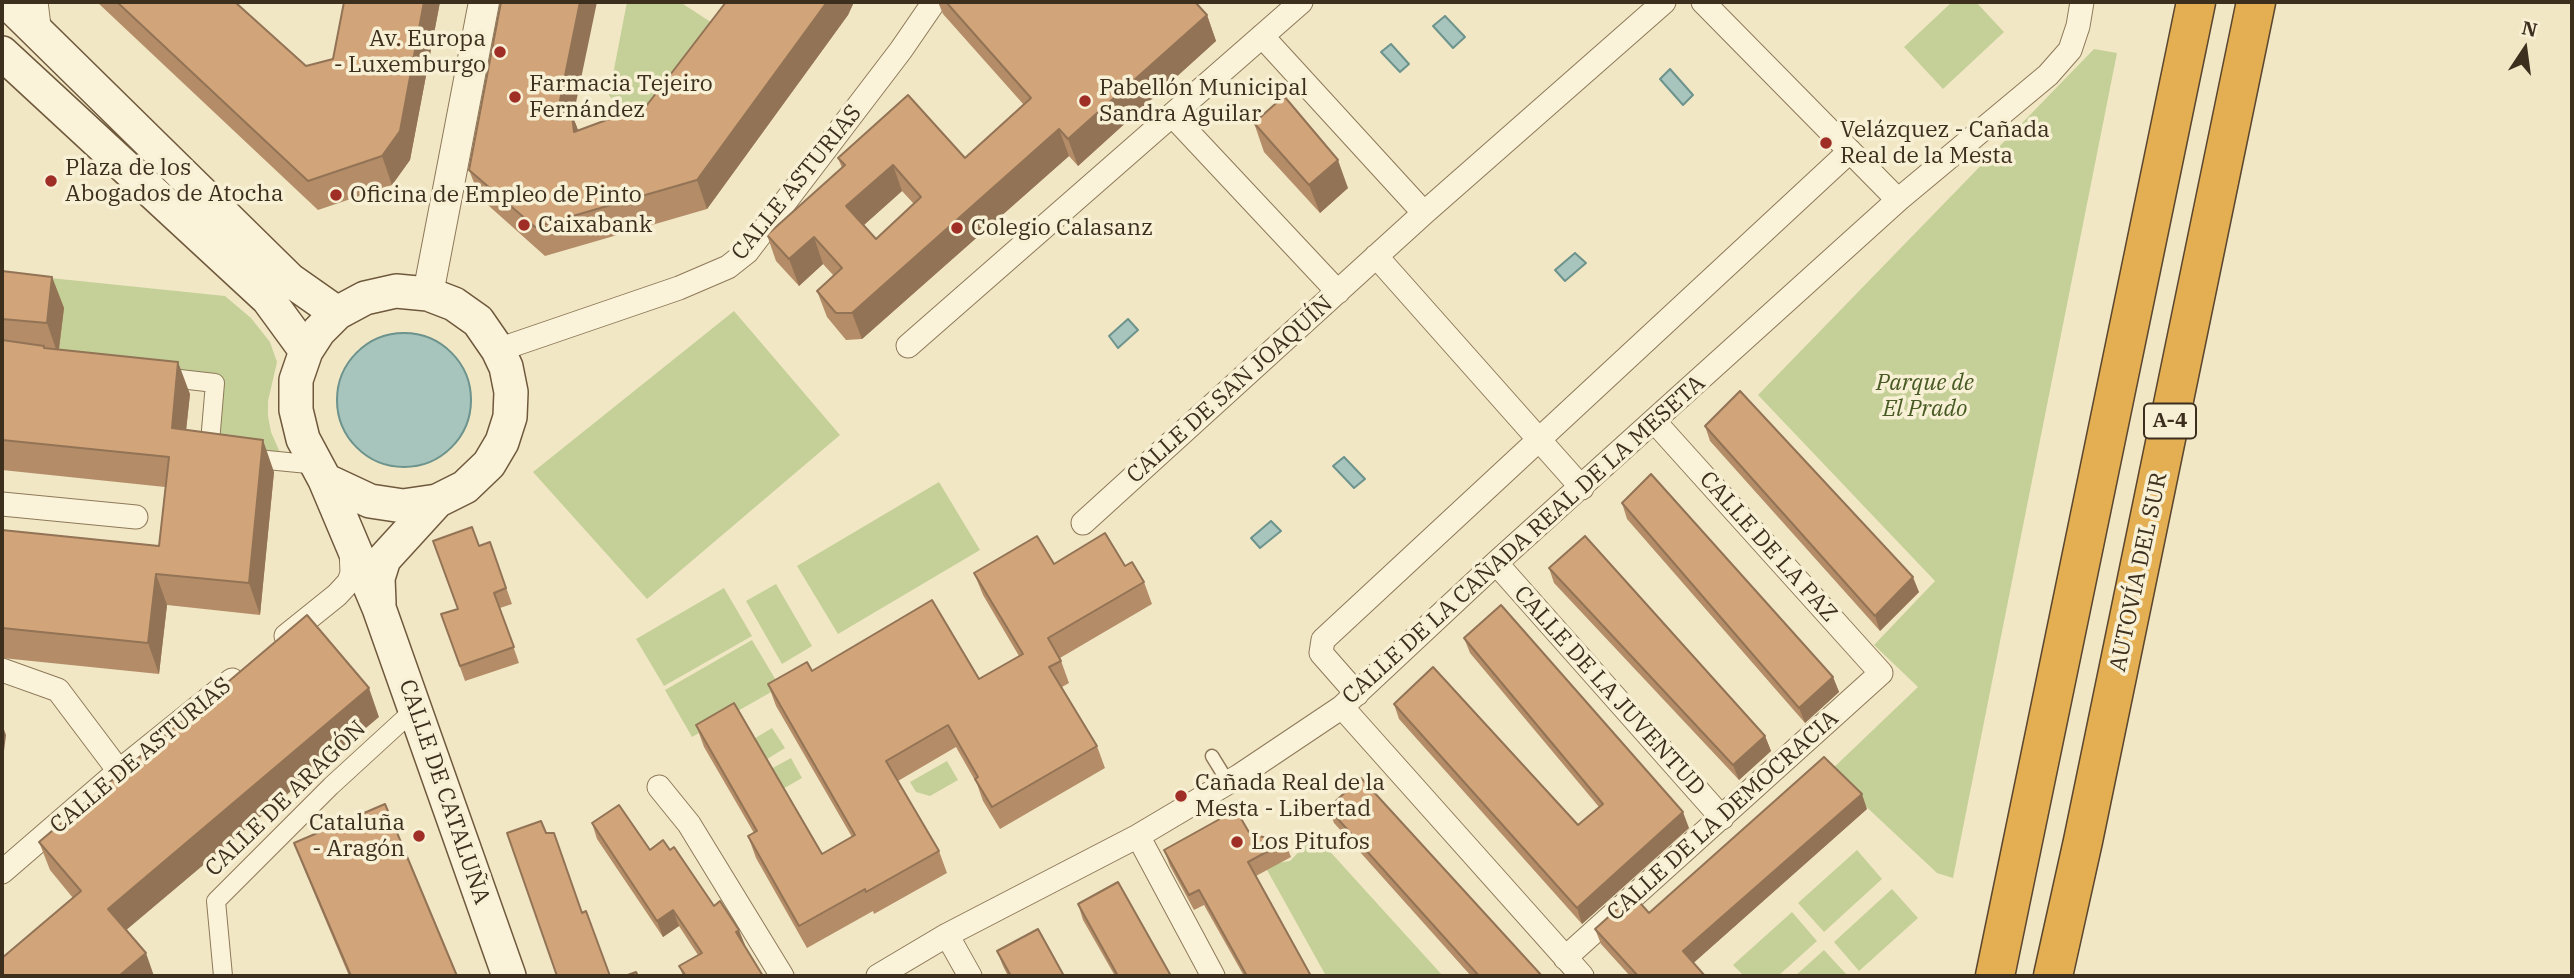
<!DOCTYPE html>
<meta charset="utf-8">
<style>
body{margin:0}
#map{position:relative;width:2574px;height:978px;overflow:hidden;background:#f1e7c5;font-family:"IBM Plex Serif",serif}
canvas{display:block}
.frame{position:absolute;inset:0;border:4px solid #3c2f1e;pointer-events:none}
.north{position:absolute;left:2490px;top:14px;width:70px;height:70px;-webkit-text-stroke:5px #f8f0d5;paint-order:stroke;rotate:13deg;font-size:19px;font-weight:700;line-height:28px;text-align:center;color:#3c2f1e}
.north::after{content:'';display:block;margin:auto;width:24px;height:32px;background:#3c2f1e;clip-path:polygon(50% 0,100% 100%,50% 72%,0 100%)}
</style>
<div id="map">
<canvas width="2574" height="978"></canvas>
<div class="frame"></div>
<div class="north">N</div>
</div>
<script>
const g = document.querySelector('canvas').getContext('2d');
g.lineJoin = 'round';
function fillPath(path, color) {
  g.fillStyle = color;
  g.fill(path, 'evenodd');
}
function shape(rows) {
  const path = new Path2D();
  for (const r of rows) {
    if (r.length === 3) {
      path.moveTo(r[0] + r[2], r[1]);
      path.arc(r[0], r[1], r[2], 0, 2 * Math.PI);
      continue;
    }
    path.moveTo(r[0], r[1]);
    for (let i = 2; i < r.length; i += 2) path.lineTo(r[i], r[i + 1]);
  }
  return path;
}
function stroke(path, color, width, dash) {
  g.strokeStyle = color;
  g.lineWidth = width;
  g.lineCap = dash ? 'butt' : 'round';
  g.setLineDash(dash || []);
  g.stroke(path);
}
function label(font, color, halo, rows, align = 'center') {
  g.font = font + ' "IBM Plex Serif",serif';
  g.lineWidth = 7;
  g.setLineDash([]);
  g.textBaseline = 'middle';
  g.strokeStyle = halo;
  g.fillStyle = color;
  for (const [text, x, y, turn = 0] of rows) {
    g.save();
    g.translate(x, y);
    g.rotate((+turn || 0) * Math.PI / 180);
    g.textAlign = isNaN(turn) ? turn : align;
    if (halo) g.strokeText(text, 0, 0);
    g.fillText(text, 0, 0);
    g.restore();
  }
}
fillPath(shape([
 [627,2,680,2,726,32,664,114,629,115,620,111,609,95],
 [1952,2,1976,2,2004,32,1943,89,1904,47],
 [2094,49,2117,53,1953,878,1937,873,1829,772,1918,687,1874,645,1935,581,1758,395],
 [2,273,225,296,251,318,270,342,277,362,268,401,268,416,271,432,286,466,198,457,205,391,2,370],
 [734,311,840,435,647,599,533,472],
 [939,482,980,550,838,634,797,566],
 [776,584,812,646,782,664,746,601],
 [724,588,752,636,664,686,636,639],
 [752,640,780,687,692,737,665,690],
 [772,728,785,748,764,761,752,740],
 [791,758,802,778,781,790,769,770],
 [947,761,958,780,930,796,916,792,910,782],
 [1315,835,1443,976,1326,976,1262,861,1271,864,1290,861],
 [1857,850,1882,879,1824,932,1798,903],
 [1892,889,1918,918,1859,971,1834,942],
 [1792,912,1817,941,1778,976,1744,976,1733,965],
 [1824,950,1848,976,1795,976]
]), '#c5d098');
const water = shape([
 [1445,16,1465,37,1453,48,1433,26,1445,16],
 [1391,44,1409,64,1400,72,1381,52,1391,44],
 [1670,69,1693,95,1683,105,1660,79,1670,69],
 [1575,253,1586,263,1565,281,1555,270,1575,253],
 [1128,319,1138,330,1118,348,1109,336,1128,319],
 [404,400,67],
 [1344,457,1365,479,1354,488,1333,466,1344,457],
 [1271,521,1281,531,1260,548,1251,538,1271,521]
]);
fillPath(water, '#a7c4bd');
stroke(water, '#6c938c', 2);
const service = shape([
 [1212,756,1228,782]
]);
const pedestrian = shape([
 [162,377,215,383,209,454],
 [247,458,318,465],
 [223,976,216,901,331,786,415,709]
]);
const minor = shape([
 [36,2,40,34],
 [1703,2,1898,200],
 [1262,36,1424,213],
 [1173,116,1338,292],
 [1376,256,1582,488],
 [908,346,1301,2],
 [498,350,679,288,728,267,747,252,901,50,934,2],
 [2,504,136,517],
 [1083,523,1424,213,1664,2],
 [1496,563,1722,818],
 [286,636,337,595,349,582,352,573,351,549],
 [2,670,58,690,119,771],
 [1357,694,1321,653,1323,640,1850,151],
 [1342,707,1582,976],
 [659,787,689,824,782,976],
 [1138,836,1213,976],
 [2,872,119,771,232,680],
 [947,935,970,976],
 [1565,958,1881,673,1654,421],
 [878,976,947,935,1138,836,1239,776,1342,707,1496,563,1898,200,2048,75,2070,50,2078,26,2082,2]
]);
const tertiary = shape([
 [428,294,484,2]
]);
const secondary = shape([
 [7,2,290,280,337,313],
 [2,53,268,299,306,351],
 [325,480,370,501,403,506,437,501,465,487,489,464,502,442,510,417,511,392,506,367,498,350,478,321,454,304,428,294,396,291,365,298,337,313,319,331,306,351,296,380,296,410,303,439,325,480,379,608,509,976],
 [379,603,378,578,384,559,437,501]
]);
const motorway = shape([
 [1995,976,2196,2],
 [2053,976,2083,841,2256,2]
]);
stroke(service, '#8d7959', 15);
stroke(pedestrian, '#8d7959', 20);
stroke(minor, '#8d7959', 25);
stroke(tertiary, '#8d7959', 32);
stroke(secondary, '#6f593d', 36);
stroke(motorway, '#5b462e', 41);
stroke(service, '#fbf3d9', 12);
stroke(pedestrian, '#fbf3d9', 18);
stroke(minor, '#fbf3d9', 23);
stroke(tertiary, '#fbf3d9', 30);
stroke(secondary, '#fbf3d9', 33);
stroke(motorway, '#e4ae52', 38);
fillPath(shape([
 [97,2,235,2,306,66,333,59,344,2,440,2,410,160,392,185,318,210],
 [726,2,854,2,848,15,707,209,545,256,480,198,469,170,573,117,578,130,647,105],
 [938,2,1195,2,1207,15,1216,41,1078,166,1069,156,862,339,846,340,827,317,817,291,834,276,823,264,799,286,776,261,767,235,842,168,838,158,965,158,1024,105,943,14],
 [902,191,914,204,876,239,864,225],
 [1254,123,1348,188,1320,213,1264,152],
 [2,271,52,277,64,308,59,350,190,394,186,430,274,472,260,615,167,605,159,674,2,658,2,530,159,546,165,487,2,470],
 [1705,426,1919,592,1880,631,1710,441],
 [1622,503,1833,677,1839,692,1805,723,1627,519],
 [490,542,512,604,500,608,519,663,465,681,441,614,458,609,479,546],
 [1054,564,1125,566,1144,582,1152,604,1060,658,1069,683,1062,687,1097,746,1105,768,1000,829,983,801,977,784,956,747,898,781,939,851,947,873,874,914,873,911,807,948,756,858,748,836,754,833,704,747,696,725,822,854,852,837,776,706,768,684,812,671,979,679,1019,656,983,595,974,573],
 [1549,568,1765,736,1771,751,1739,780,1554,583],
 [1464,638,1689,828,1582,924,1399,719,1394,704,1578,825,1599,807,1470,653],
 [379,717,73,898,50,870,39,842],
 [1328,808,1542,976,1471,976,1334,823],
 [1867,809,1693,963,1705,976,1630,976,1601,944,1595,929,1649,913],
 [592,823,650,850,670,850,745,945,744,945,763,976,683,976,679,966,698,955,679,926,663,937,597,839],
 [1250,834,1285,842,1291,857,1256,876,1311,976,1244,976,1204,905,1194,910,1170,866,1164,850],
 [294,843,457,976,349,976,304,869],
 [1078,904,1171,976,1115,976,1083,920],
 [997,951,1064,976,1008,976,1003,966]
]), '#b48d68');
fillPath(shape([
 [424,2,440,2,410,160,392,185,382,156],
 [580,2,597,2,573,117,583,143,556,120],
 [827,2,854,2,848,15,707,209,697,180],
 [1207,15,1216,41,1078,166,1068,139],
 [1059,129,1069,156,862,339,852,313],
 [1338,160,1348,188,1320,213,1309,185],
 [893,165,902,191,856,232,846,206],
 [814,237,823,264,799,286,789,259],
 [52,277,64,308,58,355,47,323],
 [178,362,190,394,183,459,172,428],
 [263,440,274,472,260,615,249,583],
 [156,574,167,605,159,674,148,643],
 [1913,577,1919,592,1880,631,1875,616],
 [1833,677,1839,692,1805,723,1799,708],
 [369,688,379,717,118,937,108,909],
 [2,724,6,735,2,767],
 [1765,736,1771,751,1739,780,1733,765],
 [1862,794,1867,809,1689,967,1683,951],
 [1683,812,1689,828,1582,924,1577,908],
 [673,910,679,926,663,937,657,921],
 [739,930,745,945,741,947,736,932],
 [146,953,154,976,119,976]
]), '#927355');
const building = shape([
 [117,2,235,2,306,66,333,59,344,2,424,2,400,131,382,156,308,181,117,2],
 [501,2,580,2,556,120,572,115,574,132,647,105,726,2,827,2,697,180,535,227,469,170,501,2],
 [946,2,1195,2,1207,15,1068,139,1059,129,852,313,836,313,817,291,842,268,814,237,789,259,767,235,845,165,838,158,908,95,965,158,1031,98,946,2],
 [893,165,921,197,876,239,846,206,893,165],
 [1284,96,1338,160,1309,185,1254,123,1284,96],
 [2,271,52,277,47,323,2,319,2,271],
 [2,340,44,346,44,348,178,362,172,428,263,440,249,583,156,574,148,643,2,628,2,530,159,546,169,457,2,440,2,340],
 [1740,391,1913,577,1875,616,1705,426,1740,391],
 [1651,474,1833,677,1799,708,1622,503,1651,474],
 [472,527,479,546,490,542,506,588,494,593,514,647,460,666,441,614,458,609,433,541,472,527],
 [1105,533,1125,566,1132,562,1144,582,1048,638,1061,661,1049,667,1097,746,992,807,975,779,978,777,948,725,886,761,939,851,866,892,865,889,799,926,748,836,757,831,696,725,734,703,822,854,855,835,768,684,807,662,812,671,932,600,979,679,1023,654,974,573,1037,536,1054,564,1105,533],
 [1585,536,1765,736,1733,765,1549,568,1585,536],
 [1501,605,1683,812,1577,908,1394,704,1433,667,1578,825,1603,804,1464,638,1501,605],
 [307,615,369,688,108,909,146,953,119,976,2,976,2,958,81,891,39,842,307,615],
 [1824,757,1862,794,1683,951,1705,976,1638,976,1595,929,1633,895,1649,913,1824,757],
 [1361,778,1542,976,1479,976,1328,808,1361,778],
 [385,804,457,976,351,976,294,843,385,804],
 [619,805,650,850,663,840,670,850,674,847,714,906,720,901,739,930,736,932,763,976,686,976,679,966,702,953,673,910,657,921,592,823,619,805],
 [1236,810,1250,834,1285,842,1248,862,1311,976,1247,976,1199,890,1189,895,1164,850,1236,810],
 [541,821,546,833,554,833,582,913,586,911,610,976,557,976,507,833,541,821],
 [1118,882,1171,976,1118,976,1078,904,1118,882],
 [1038,929,1064,976,1011,976,997,951,1038,929],
 [636,972,638,976,625,976,636,972]
]);
fillPath(building, '#d1a479');
stroke(building, '#927355', 2);
for (const [x, y, r, color] of [
 [500,52,7,"#9f2e26"],
 [515,97,7,"#9f2e26"],
 [1085,101,7,"#9f2e26"],
 [1826,143,7,"#9f2e26"],
 [51,181,7,"#9f2e26"],
 [336,195,7,"#9f2e26"],
 [524,225,7,"#9f2e26"],
 [957,228,7,"#9f2e26"],
 [1181,796,7,"#9f2e26"],
 [419,836,7,"#9f2e26"],
 [1237,842,7,"#9f2e26"]
]) {
  const dot = new Path2D();
  dot.arc(x, y, r, 0, 2 * Math.PI);
  g.fillStyle = color;
  g.fill(dot);
  stroke(dot, '#f8f0d5', 2.5);
}
for (const [x, y, w] of [
 [2170,421,52]
]) {
  const box = new Path2D();
  box.roundRect(x - w / 2, y - 17.5, w, 35, 5);
  g.fillStyle = '#f8f0d5';
  g.fill(box);
  stroke(box, '#3c2f1e', 2);
}
label('bold 21px', '#3c2f1e', null, [
 ["A-4",2170,421]
]);
label('23px', '#3c2f1e', '#f8f0d5', [
 ["Av. Europa",486,39,"right"],
 ["- Luxemburgo",486,65,"right"],
 ["Farmacia Tejeiro",529,84],
 ["Fernández",529,110],
 ["Pabellón Municipal",1099,88],
 ["Sandra Aguilar",1099,114],
 ["Velázquez - Cañada",1840,130],
 ["Real de la Mesta",1840,156],
 ["Plaza de los",65,168],
 ["Abogados de Atocha",65,194],
 ["Oficina de Empleo de Pinto",350,195],
 ["Caixabank",538,225],
 ["Colegio Calasanz",971,228],
 ["Cañada Real de la",1195,783],
 ["Mesta - Libertad",1195,809],
 ["Cataluña",405,823,"right"],
 ["- Aragón",405,849,"right"],
 ["Los Pitufos",1251,842]
], 'left');
label('23px', '#3c2f1e', '#f8f0d5', [
 ["CALLE ASTURIAS",797,183,-51],
 ["CALLE DE SAN JOAQUÍN",1230,390,-42],
 ["CALLE DE LA CAÑADA REAL DE LA MESETA",1524,540,-42],
 ["CALLE DE LA PAZ",1768,547,48],
 ["AUTOVÍA DEL SUR",2139,572,-78],
 ["CALLE DE LA JUVENTUD",1609,691,48],
 ["CALLE DE ASTURIAS",141,756,-40],
 ["CALLE DE CATALUÑA",444,792,71],
 ["CALLE DE ARAGÓN",286,799,-44],
 ["CALLE DE LA DEMOCRACIA",1723,816,-42]
]);
label('italic 23px', '#485a24', '#f8f0d5', [
 ["Parque de",1925,383],
 ["El Prado",1925,409]
]);
</script>
